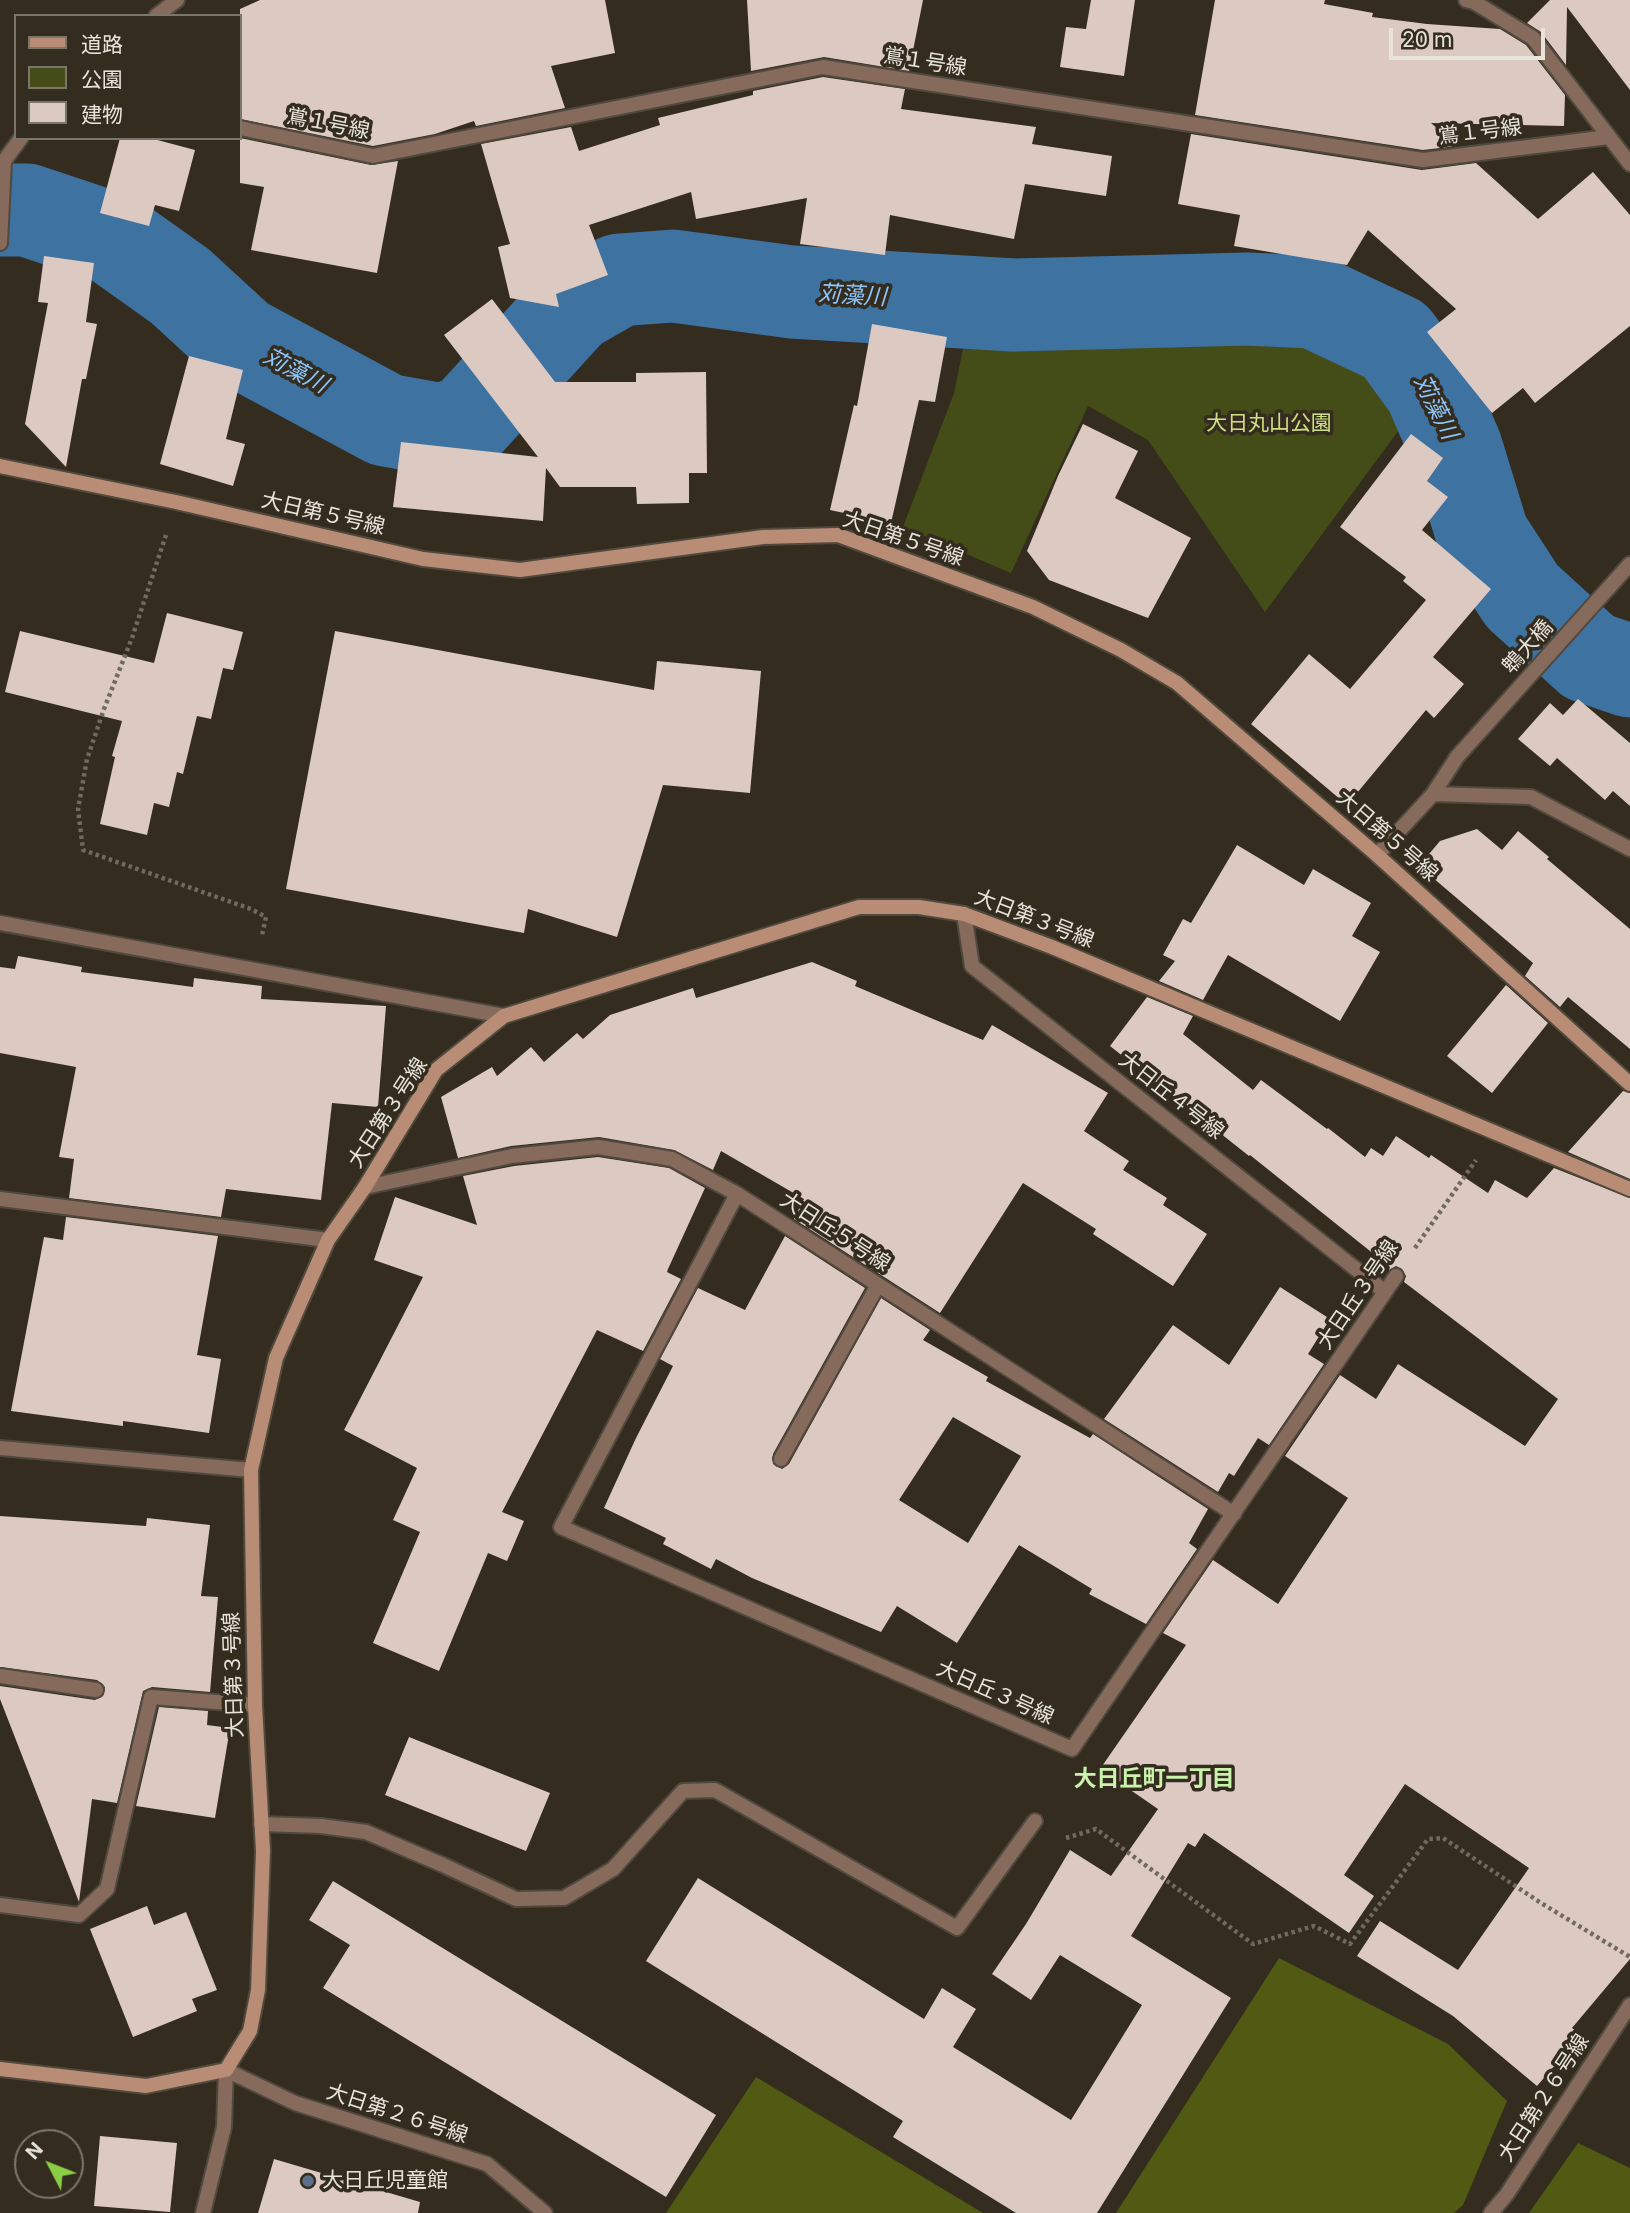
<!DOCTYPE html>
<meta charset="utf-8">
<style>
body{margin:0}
#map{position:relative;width:1630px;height:2213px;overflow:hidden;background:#332c1f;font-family:Inter,"Noto Sans JP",sans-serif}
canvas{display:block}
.legend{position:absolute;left:14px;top:14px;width:228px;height:126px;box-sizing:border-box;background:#332c1f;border:2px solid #7b766b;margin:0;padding:9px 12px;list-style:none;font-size:21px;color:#e8e4dc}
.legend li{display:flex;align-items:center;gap:14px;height:35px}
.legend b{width:35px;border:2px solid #7b766b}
.north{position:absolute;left:14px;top:2129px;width:70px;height:70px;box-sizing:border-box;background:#332c1f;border:2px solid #7b766b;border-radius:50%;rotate:312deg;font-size:19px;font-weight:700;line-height:28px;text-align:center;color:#e8e4dc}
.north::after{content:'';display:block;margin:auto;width:24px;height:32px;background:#8bce46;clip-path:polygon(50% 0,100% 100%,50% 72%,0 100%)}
.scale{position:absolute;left:1389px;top:28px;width:156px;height:32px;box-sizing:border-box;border:4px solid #e8e4dc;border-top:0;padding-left:9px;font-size:21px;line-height:24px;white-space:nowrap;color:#e8e4dc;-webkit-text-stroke:5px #332c1f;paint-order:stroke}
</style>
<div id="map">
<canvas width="1630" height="2213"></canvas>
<ul class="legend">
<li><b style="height:9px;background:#b88c75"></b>道路</li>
<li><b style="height:19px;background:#444d18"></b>公園</li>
<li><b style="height:19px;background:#dcc9c2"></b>建物</li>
</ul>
<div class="north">N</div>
<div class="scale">20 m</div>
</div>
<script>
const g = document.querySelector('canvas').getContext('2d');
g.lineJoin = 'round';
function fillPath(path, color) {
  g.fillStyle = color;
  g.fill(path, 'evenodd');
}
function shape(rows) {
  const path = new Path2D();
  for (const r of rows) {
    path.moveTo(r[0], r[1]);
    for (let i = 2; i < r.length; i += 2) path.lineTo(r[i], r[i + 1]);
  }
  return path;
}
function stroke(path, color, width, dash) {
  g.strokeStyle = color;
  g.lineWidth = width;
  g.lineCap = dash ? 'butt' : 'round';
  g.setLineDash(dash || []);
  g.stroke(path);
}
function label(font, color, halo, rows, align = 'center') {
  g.font = font + ' Inter,"Noto Sans JP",sans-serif';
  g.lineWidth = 7;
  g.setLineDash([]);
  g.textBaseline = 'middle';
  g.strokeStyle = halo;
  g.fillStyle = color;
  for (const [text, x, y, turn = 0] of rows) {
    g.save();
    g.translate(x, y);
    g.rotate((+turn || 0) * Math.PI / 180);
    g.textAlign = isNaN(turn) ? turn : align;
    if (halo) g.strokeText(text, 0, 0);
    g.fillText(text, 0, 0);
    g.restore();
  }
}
fillPath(shape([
 [970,314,1195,318,1302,316,1379,356,1407,390,1404,423,1265,612,1148,440,1088,406,1011,573,903,527,954,393]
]), '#444d18');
fillPath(shape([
 [1279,1958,1448,2044,1507,2101,1463,2205,1454,2213,1116,2213],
 [756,2077,983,2213,666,2213],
 [1578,2143,1630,2168,1630,2213,1529,2213]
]), '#505a13');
stroke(shape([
 [0,210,27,210,114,239,180,286,241,342,386,420,442,430,468,421,572,307,619,280,673,276,792,292,1014,305,1247,299,1314,302,1395,340,1430,388,1456,448,1483,536,1522,596,1589,657,1630,671]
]), '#3e72a1', 93);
fillPath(shape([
 [260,0,605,0,615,53,551,66,565,108,476,126,474,121,435,134,373,146,240,119,240,9],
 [747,0,923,0,909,71,824,57,751,71],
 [1091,0,1135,0,1124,76,1060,67,1066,27,1086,29],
 [1215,0,1325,0,1324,4,1373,13,1372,17,1427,24,1500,29,1526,45,1565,95,1564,126,1431,123,1457,146,1423,150,1195,115],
 [1550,0,1630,0,1630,90,1567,7,1566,65,1541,32,1527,23],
 [823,77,905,89,901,109,1036,127,1032,144,1112,156,1106,196,1025,184,1014,239,890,215,885,255,800,244,807,198,696,219,691,192,589,225,608,275,556,294,559,307,510,298,498,247,510,244,481,144,571,127,579,151,660,125,658,118,753,95,753,91],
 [1191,134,1422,170,1476,163,1538,219,1593,172,1630,215,1630,326,1535,403,1523,388,1492,413,1427,332,1456,309,1368,230,1347,265,1234,246,1240,215,1178,204],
 [120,138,150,138,195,150,179,211,155,205,149,226,100,213],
 [240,138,371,165,398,161,377,273,251,250,264,187,240,183],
 [44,256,94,263,86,322,97,324,86,379,82,379,66,467,25,424,48,303,38,302],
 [492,299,555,382,636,382,636,373,706,372,707,473,689,473,689,503,637,504,636,487,560,487,546,468,543,521,393,507,401,442,538,457,444,335],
 [872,324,947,337,935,402,919,400,891,523,830,510,854,405,857,406],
 [189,356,243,370,226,439,245,444,233,486,160,464],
 [1083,424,1138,451,1115,498,1191,538,1148,618,1049,580,1027,551,1058,476],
 [1411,434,1443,458,1427,481,1448,497,1422,530,1491,589,1433,657,1464,684,1434,718,1426,710,1347,805,1251,724,1309,654,1350,689,1426,600,1403,581,1406,577,1340,527],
 [167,613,243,632,233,670,223,668,211,719,197,716,183,774,177,772,169,807,154,803,147,835,100,824,115,757,112,756,122,721,5,692,20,631,154,663],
 [335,631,654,690,657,661,761,671,750,793,663,785,617,937,528,909,524,933,286,889],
 [1578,699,1630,743,1630,806,1613,791,1605,800,1557,758,1550,766,1518,739,1550,703,1563,715],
 [1477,829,1502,850,1518,831,1549,857,1547,859,1630,929,1630,1049,1568,997,1560,1007,1525,976,1533,963,1419,866,1440,841],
 [1237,845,1304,885,1313,869,1371,903,1352,936,1380,952,1340,1021,1228,955,1203,1000,1159,981,1175,961,1163,955,1183,919,1191,923],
 [18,956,82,967,81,972,193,987,194,978,262,986,261,999,386,1006,378,1107,332,1103,321,1200,226,1189,221,1217,69,1198,74,1159,59,1157,76,1067,0,1053,0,967,15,969],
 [812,962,857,981,855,986,983,1040,992,1025,1108,1093,1084,1131,1129,1161,1123,1170,1167,1198,1163,1205,1207,1234,1173,1286,1093,1234,1096,1229,1023,1183,940,1313,794,1219,804,1199,721,1151,713,1170,674,1150,599,1137,511,1146,458,1158,441,1097,492,1067,497,1076,531,1047,544,1062,577,1033,583,1039,610,1015,693,988,696,998],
 [1506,985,1548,1023,1492,1093,1447,1056],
 [1147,997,1193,1016,1183,1034,1253,1090,1261,1080,1327,1129,1328,1128,1365,1157,1371,1148,1383,1156,1396,1136,1429,1158,1431,1155,1488,1193,1495,1180,1527,1198,1554,1168,1630,1198,1630,1959,1572,2028,1581,2035,1537,2086,1453,2016,1357,1956,1380,1921,1458,1970,1529,1868,1405,1784,1344,1875,1374,1896,1349,1933,1204,1833,1195,1847,1188,1843,1131,1936,1231,1998,1097,2213,1016,2213,893,2137,903,2121,646,1961,698,1878,924,2019,942,1988,976,2009,953,2047,1071,2120,1142,2005,1060,1955,1031,2000,992,1974,1026,1924,1070,1850,1111,1876,1158,1809,1100,1769,1186,1645,1163,1633,1213,1560,1278,1604,1348,1498,1285,1456,1340,1375,1376,1399,1398,1364,1525,1446,1558,1399,1404,1282,1406,1276,1402,1269,1396,1266,1389,1270,1390,1267,1250,1155,1249,1156,1110,1046],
 [1623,1091,1630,1093,1630,1179,1568,1152],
 [598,1157,669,1168,705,1188,668,1269,667,1272,681,1279,643,1351,597,1330,502,1512,524,1521,507,1561,488,1553,439,1671,373,1643,420,1532,393,1520,417,1468,344,1430,423,1277,374,1260,395,1197,477,1225,463,1176,514,1166],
 [66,1217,218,1236,197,1355,221,1359,209,1433,123,1421,123,1426,11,1411,44,1237,63,1240],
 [785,1236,865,1288,773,1454,773,1464,782,1469,789,1464,881,1298,930,1330,923,1340,988,1377,986,1381,1090,1438,1093,1434,1208,1509,1189,1543,1197,1549,1146,1624,1089,1594,1092,1589,1019,1545,957,1643,897,1606,881,1632,752,1578,716,1559,711,1569,663,1544,666,1538,604,1508,636,1438,673,1366,660,1359,698,1288,745,1310],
 [953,1417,1021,1456,968,1543,899,1500],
 [1280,1287,1330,1319,1308,1354,1324,1364,1269,1445,1258,1438,1234,1476,1229,1473,1218,1492,1104,1419,1173,1325,1229,1365],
 [0,1516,146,1526,147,1518,210,1525,201,1596,218,1597,210,1692,152,1687,143,1691,117,1803,92,1799,79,1902,0,1699,0,1686,95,1700,103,1696,105,1687,97,1680,0,1667],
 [159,1707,208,1711,207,1725,230,1728,215,1818,136,1806],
 [409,1737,550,1793,526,1851,385,1795],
 [333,1881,716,2115,666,2197,323,1988,350,1945,309,1920],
 [147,1906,154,1925,186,1912,217,1990,192,1999,197,2011,133,2037,90,1929],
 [100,2136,177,2143,170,2212,94,2206],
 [274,2159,420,2202,418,2213,258,2213]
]), '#dcc9c2');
const lane = shape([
 [781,1459,878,1285],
 [0,1676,96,1690],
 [261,1824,321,1826,366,1832,443,1865,516,1899,564,1898,613,1869,683,1791,715,1790,957,1928,1035,1821]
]);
const street = shape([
 [1466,0,1474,2,1533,38,1630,164],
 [156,16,177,0],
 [240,128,373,156,823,67,1423,160,1609,137],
 [0,243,4,161,21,138],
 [1433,794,1531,797,1630,849],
 [1377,855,1433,794,1457,757,1630,564],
 [964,914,972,966,1385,1292],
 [0,923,504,1016],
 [365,1187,512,1156,598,1147,672,1159,737,1194,1234,1514],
 [737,1194,561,1527,1072,1749,1396,1276],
 [0,1199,328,1240],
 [0,1448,251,1470],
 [0,1905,79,1915,107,1889,151,1697,255,1705],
 [203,2213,224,2127,226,2070,295,2103,487,2164,545,2213],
 [1491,2213,1507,2194,1630,2005]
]);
const secondary = shape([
 [0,466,176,502,423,559,520,570,763,537,838,535,1033,607,1121,650,1177,683,1377,855,1630,1084],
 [0,2069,146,2086,226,2070,250,2031,258,1990,263,1851,255,1705,251,1470,276,1358,328,1240,365,1187,436,1070,504,1016,859,907,919,907,964,914,1052,947,1630,1189]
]);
stroke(lane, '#50493d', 18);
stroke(street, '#50493d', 18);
stroke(secondary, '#50493d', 18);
stroke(shape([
 [166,535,132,638,104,709,87,759,78,809,83,850,251,909,266,917,262,935],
 [1415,1248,1476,1160],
 [1066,1838,1096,1829,1253,1944,1314,1926,1350,1944,1428,1839,1443,1838,1541,1903,1630,1957]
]), '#6f695e', 4.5, [3.5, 3.5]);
stroke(lane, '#866a5b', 14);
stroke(street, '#866a5b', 14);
stroke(secondary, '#b88c75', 14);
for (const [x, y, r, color] of [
 [308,2181,7,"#5c6f8a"]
]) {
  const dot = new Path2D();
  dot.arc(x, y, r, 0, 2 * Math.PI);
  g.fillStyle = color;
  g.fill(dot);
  stroke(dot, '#332c1f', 2.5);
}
label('21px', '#e8e4dc', '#332c1f', [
 ["鴬１号線",925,62,9],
 ["鴬１号線",328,124,11],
 ["鴬１号線",1480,132,-7],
 ["大日第５号線",323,514,13],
 ["大日第５号線",903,539,19],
 ["鵯大橋",1528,647,-48],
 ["大日第５号線",1387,836,41],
 ["大日第３号線",1034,919,21],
 ["大日丘４号線",1171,1096,38],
 ["大日第３号線",388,1113,-57],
 ["大日丘５号線",835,1232,33],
 ["大日丘３号線",1358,1295,-56],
 ["大日第３号線",234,1675,-92],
 ["大日丘３号線",995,1693,24],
 ["大日第２６号線",1544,2098,-57],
 ["大日第２６号線",397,2114,18]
]);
label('21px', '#cfe080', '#332c1f', [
 ["大日丸山公園",1269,424]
]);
label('21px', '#e8e4dc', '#332c1f', [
 ["大日丘児童館",322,2181]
], 'left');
label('italic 23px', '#8bc5fb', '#332c1f', [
 ["苅藻川",852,296,3],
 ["苅藻川",295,371,28],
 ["苅藻川",1435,407,63]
]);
label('bold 23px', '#cbf2ad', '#332c1f', [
 ["大日丘町一丁目",1154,1779]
]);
</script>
